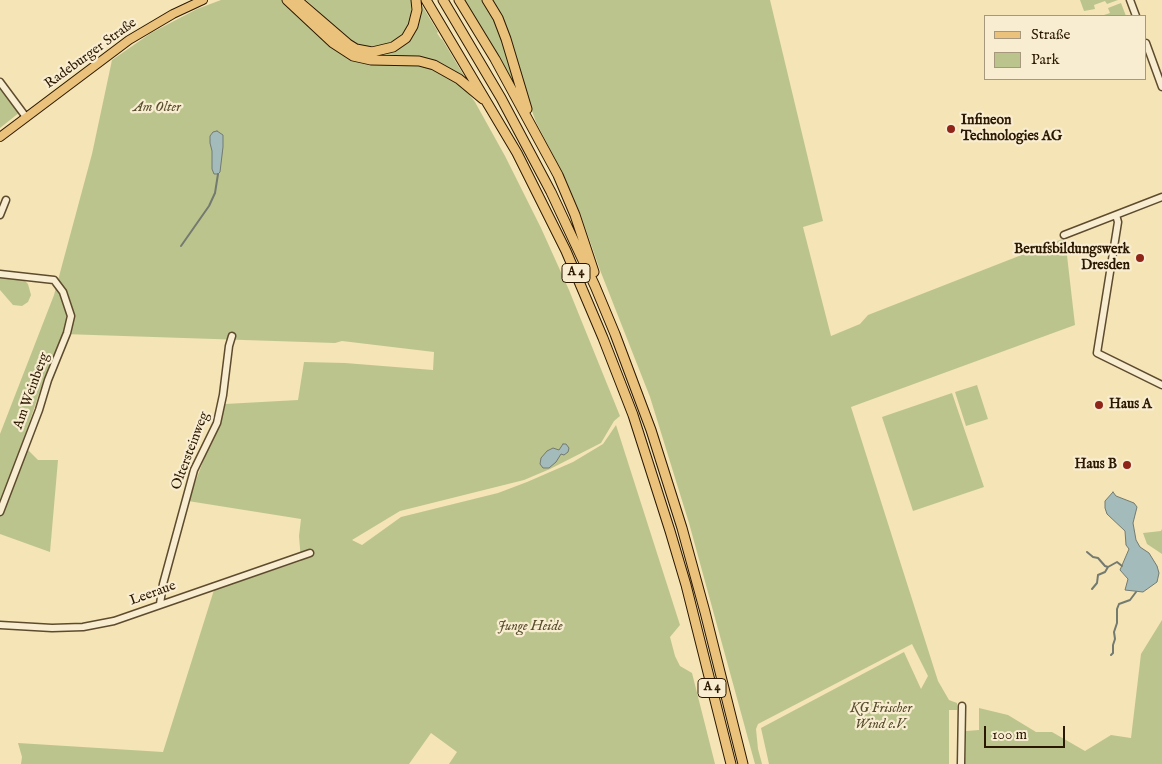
<!DOCTYPE html>
<meta charset="utf-8">
<style>
body{margin:0}
#map{position:relative;width:1162px;height:764px;overflow:hidden;background:#f5e4b6;font-family:"IM FELL English",serif}
canvas{display:block}
.legend{position:absolute;left:984px;top:15px;width:162px;height:65px;box-sizing:border-box;background:#f8edd0;border:1px solid #a6987d;margin:0;padding:6px 9px;list-style:none;font-size:15px;color:#2b1801}
.legend li{display:flex;align-items:center;gap:10px;height:25px}
.legend b{width:25px;border:1px solid #a6987d}
.scale{position:absolute;left:984px;top:726px;width:81px;height:22px;box-sizing:border-box;border:2px solid #2b1801;border-top:0;padding-left:6px;font-size:15px;line-height:18px;white-space:nowrap;color:#2b1801;-webkit-text-stroke:4px #f8edd0;paint-order:stroke}
</style>
<div id="map">
<canvas width="1162" height="764"></canvas>
<ul class="legend">
<li><b style="height:6px;background:#eac27b"></b>Straße</li>
<li><b style="height:14px;background:#bcc48d"></b>Park</li>
</ul>
<div class="scale">100 m</div>
</div>
<script>
const g = document.querySelector('canvas').getContext('2d');
g.lineJoin = 'round';
function fillPath(path, color) {
  g.fillStyle = color;
  g.fill(path, 'evenodd');
}
function shape(rows) {
  const path = new Path2D();
  for (const r of rows) {
    path.moveTo(r[0], r[1]);
    for (let i = 2; i < r.length; i += 2) path.lineTo(r[i], r[i + 1]);
  }
  return path;
}
function stroke(path, color, width, dash) {
  g.strokeStyle = color;
  g.lineWidth = width;
  g.lineCap = dash ? 'butt' : 'round';
  g.setLineDash(dash || []);
  g.stroke(path);
}
function label(font, color, halo, rows, align = 'center') {
  g.font = font + ' "IM FELL English",serif';
  g.lineWidth = 4.5;
  g.setLineDash([]);
  g.textBaseline = 'middle';
  g.strokeStyle = halo;
  g.fillStyle = color;
  for (const [text, x, y, turn = 0] of rows) {
    g.save();
    g.translate(x, y);
    g.rotate((+turn || 0) * Math.PI / 180);
    g.textAlign = isNaN(turn) ? turn : align;
    if (halo) g.strokeText(text, 0, 0);
    g.fillText(text, 0, 0);
    g.restore();
  }
}
fillPath(shape([
 [221,0,282,0,339,52,422,65,448,75,465,89,475,102,505,156,541,228,569,290,620,416,614,421,601,443,550,469,524,480,400,511,352,540,362,545,401,517,498,493,527,482,573,462,603,444,616,425,680,625,670,637,675,656,680,666,692,673,715,764,449,764,457,752,431,733,409,764,21,764,22,757,18,743,163,752,214,590,301,561,299,536,301,519,188,501,225,404,298,400,304,362,345,363,433,370,434,352,342,341,335,343,63,334,44,379,22,444,38,460,58,460,50,552,0,534,0,434,54,295,92,154,112,60,151,33,197,9],
 [306,0,411,0,411,15,409,24,400,37,383,46,366,46,354,43,347,38],
 [463,0,484,0,501,33,517,86,516,87,484,33],
 [491,0,770,0,823,221,803,227,831,336,860,324,868,315,1065,238,1075,325,851,407,938,681,949,700,957,703,957,710,949,710,949,764,769,764,761,728,904,652,921,689,928,676,912,644,758,724,756,729,758,749,762,764,755,764,689,523,650,397,600,270,580,213,563,174,536,122],
 [1080,0,1118,0,1107,4,1105,1,1094,5,1095,9,1084,11],
 [1121,3,1126,16,1101,16,1110,13,1108,8],
 [420,4,421,4,438,32,437,33,441,39,442,39,466,79,464,79,444,65,434,61,367,55,384,54,394,51,414,33,419,23],
 [0,85,20,112,0,128],
 [0,276,24,280,28,284,31,295,28,302,22,306,13,305,0,290],
 [977,385,988,419,966,426,955,392],
 [952,393,984,487,913,511,882,417],
 [1162,529,1162,554,1147,544,1143,533,1161,531],
 [1162,620,1162,764,965,764,966,731,979,730,979,708,1008,715,1036,732,1052,732,1085,751,1111,735,1131,738,1141,654]
]), '#bcc48d');
const water = shape([
 [217,131,223,135,223,147,220,172,218,174,214,174,212,169,212,151,210,143,210,136,213,132,217,131],
 [563,444,566,444,569,448,568,452,564,455,561,454,556,462,549,468,543,468,540,464,541,458,547,451,553,448,559,450,563,444],
 [1113,492,1116,496,1134,503,1137,507,1133,523,1136,540,1140,547,1149,553,1157,566,1159,573,1157,582,1143,592,1125,590,1128,579,1120,570,1129,549,1126,545,1125,531,1107,514,1105,508,1105,501,1113,492]
]);
fillPath(water, '#a3bbba');
stroke(water, '#737a70', 1);
stroke(shape([
 [181,246,209,206,215,193,218,174],
 [1087,552,1093,557,1098,558,1105,566,1108,567,1117,562,1122,566],
 [1092,589,1097,583,1098,575,1105,572,1108,567],
 [1111,655,1113,653,1113,645,1115,639,1114,632,1117,623,1117,609,1119,604,1130,600,1136,592]
]), '#737a70', 2);
const minor = shape([
 [1130,0,1136,16],
 [1146,43,1162,87],
 [0,82,26,117],
 [0,215,6,200],
 [1116,215,1118,222,1097,353,1162,385],
 [1064,235,1162,197],
 [0,274,54,280,63,292,71,316,67,333,48,380,39,410,0,512],
 [160,604,163,584,194,470,217,423,223,395,229,346,232,336],
 [0,625,52,628,83,627,114,621,310,553],
 [961,764,962,706]
]);
const major = shape([
 [0,137,129,40,173,14,203,0]
]);
const highway = shape([
 [287,0,333,43,353,56,371,60,419,61,434,65,459,79,483,99],
 [297,0,348,44,356,49,372,52,393,47,406,38,413,26,417,10,416,0],
 [426,0,517,153,566,251,603,338,633,415,670,531,686,585,731,764],
 [443,0,501,98,551,192,595,286,615,334,651,430,682,528,705,612,743,764],
 [459,0,495,59,558,175,575,215,594,272],
 [487,0,498,18,506,39,527,109]
]);
stroke(minor, '#5e4b2e', 9);
stroke(major, '#2b1801', 10);
stroke(highway, '#2b1801', 11);
stroke(minor, '#f8edd0', 6);
stroke(major, '#eac27b', 8);
stroke(highway, '#eac27b', 9);
for (const [x, y, r, color] of [
 [951,129,5,"#8f2418"],
 [1140,258,5,"#8f2418"],
 [1099,405,5,"#8f2418"],
 [1127,465,5,"#8f2418"]
]) {
  const dot = new Path2D();
  dot.arc(x, y, r, 0, 2 * Math.PI);
  g.fillStyle = color;
  g.fill(dot);
  stroke(dot, '#f8edd0', 2);
}
for (const [x, y, w] of [
 [576,273,28],
 [712,688,28]
]) {
  const box = new Path2D();
  box.roundRect(x - w / 2, y - 9.5, w, 19, 4);
  g.fillStyle = '#f8edd0';
  g.fill(box);
  stroke(box, '#2b1801', 1);
}
label('bold 12px', '#2b1801', null, [
 ["A 4",576,273],
 ["A 4",712,688]
]);
label('14px', '#2b1801', '#f8edd0', [
 ["Radeburger Straße",91,54,-36],
 ["Am Weinberg",32,391,-70],
 ["Oltersteinweg",191,451,-69],
 ["Leeraue",153,594,-20]
]);
label('italic 14px', '#564c2b', '#f8edd0', [
 ["Am Olter",157,108],
 ["Junge Heide",530,627],
 ["KG Frischer",881,709],
 ["Wind e.V.",881,725]
]);
label('bold 14px', '#2b1801', '#f8edd0', [
 ["Infineon",961,121],
 ["Technologies AG",961,137],
 ["Berufsbildungswerk",1130,250,"right"],
 ["Dresden",1130,266,"right"],
 ["Haus A",1109,405],
 ["Haus B",1117,465,"right"]
], 'left');
</script>
